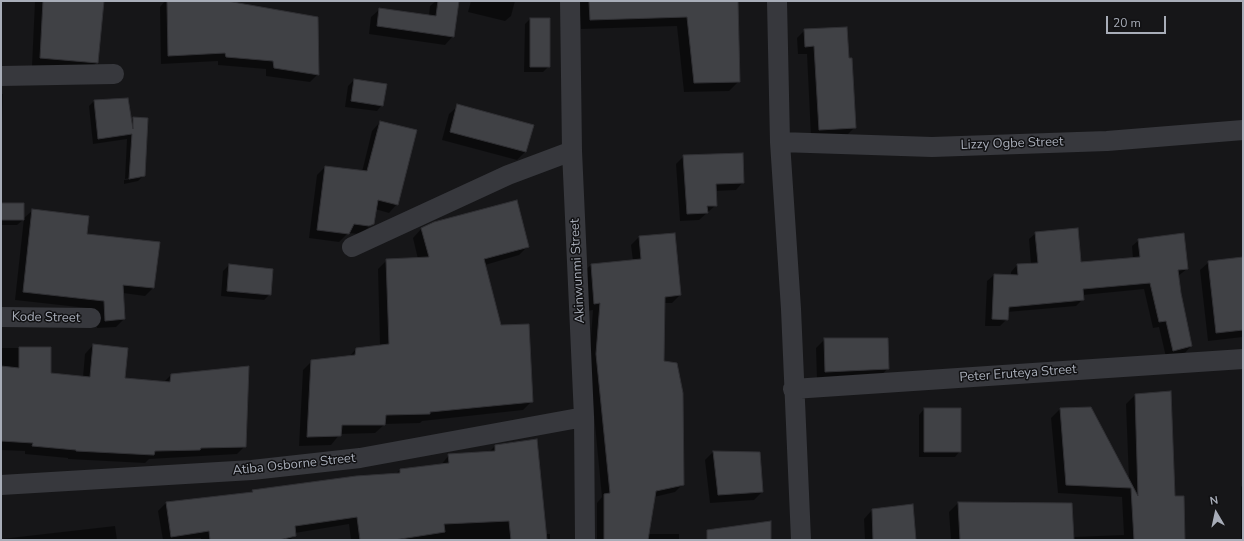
<!DOCTYPE html>
<style>
body{margin:0}
#map{position:relative;width:1244px;height:541px;overflow:hidden;background:#161618;font-family:"Nunito Sans",sans-serif}
canvas{display:block}
.frame{position:absolute;inset:0;border:2px solid #a8adb8;pointer-events:none}
.north{position:absolute;left:1196px;top:493px;width:40px;height:40px;-webkit-text-stroke:3px #111113;paint-order:stroke;rotate:351deg;font-size:11px;font-weight:700;line-height:16px;text-align:center;color:#a8adb8}
.north::after{content:'';display:block;margin:auto;width:14px;height:18px;background:#a8adb8;clip-path:polygon(50% 0,100% 100%,50% 72%,0 100%)}
.scale{position:absolute;left:1106px;top:16px;width:60px;height:18px;box-sizing:border-box;border:2px solid #a8adb8;border-top:0;padding-left:5px;font-size:12px;line-height:14px;white-space:nowrap;color:#a8adb8;-webkit-text-stroke:3px #111113;paint-order:stroke}
</style>
<div id="map">
<canvas width="1244" height="541"></canvas>
<div class="frame"></div>
<div class="north">N</div>
<div class="scale">20 m</div>
</div>
<script>
const g = document.querySelector('canvas').getContext('2d');
g.lineJoin = 'round';
function fillPath(path, color) {
  g.fillStyle = color;
  g.fill(path, 'evenodd');
}
function shape(rows) {
  const path = new Path2D();
  for (const r of rows) {
    path.moveTo(r[0], r[1]);
    for (let i = 2; i < r.length; i += 2) path.lineTo(r[i], r[i + 1]);
  }
  return path;
}
function stroke(path, color, width, dash) {
  g.strokeStyle = color;
  g.lineWidth = width;
  g.lineCap = dash ? 'butt' : 'round';
  g.setLineDash(dash || []);
  g.stroke(path);
}
function label(font, color, halo, rows, align = 'center') {
  g.font = font + ' "Nunito Sans",sans-serif';
  g.lineWidth = 3;
  g.setLineDash([]);
  g.textBaseline = 'middle';
  g.strokeStyle = halo;
  g.fillStyle = color;
  for (const [text, x, y, turn = 0] of rows) {
    g.save();
    g.translate(x, y);
    g.rotate((+turn || 0) * Math.PI / 180);
    g.textAlign = isNaN(turn) ? turn : align;
    if (halo) g.strokeText(text, 0, 0);
    g.fillText(text, 0, 0);
    g.restore();
  }
}
fillPath(shape([
 [35,1,103,1,97,62,89,71,32,66],
 [165,1,222,1,318,74,310,82,266,76,266,69,218,65,218,61,161,64,160,7],
 [436,1,458,1,453,36,445,45,369,34,371,17,380,9,429,16,430,6],
 [471,1,515,1,511,16,505,21,468,12],
 [579,1,737,1,739,81,729,91,684,92,677,26,581,29],
 [530,19,549,66,543,72,524,72,525,24],
 [805,30,848,60,855,127,847,135,811,137,807,54,798,54,797,38],
 [354,80,382,105,377,111,345,107,348,86],
 [1,94,3,94,1,151],
 [94,101,130,122,134,118,144,175,138,181,124,184,124,180,140,178,140,176,125,179,127,139,93,144,89,106],
 [458,106,525,152,517,160,442,140,449,114],
 [380,122,397,204,389,213,375,209,373,224,360,234,348,233,339,242,309,238,317,175,325,167,362,172,372,131],
 [684,156,743,182,736,190,715,191,716,205,699,220,680,221,676,164],
 [1,204,23,220,17,225,1,225],
 [33,210,153,288,145,296,123,293,124,319,116,327,97,328,96,309,15,300,24,218],
 [422,228,528,246,519,255,485,265,500,326,532,401,523,410,422,421,420,423,385,424,375,433,340,434,331,445,299,446,303,370,312,361,349,357,356,349,380,346,378,269,387,260,418,259,413,238],
 [1036,233,1080,263,1133,259,1132,246,1139,240,1187,269,1178,276,1191,346,1185,353,1166,357,1159,327,1153,328,1144,289,1083,295,1083,299,1076,306,1007,312,1007,319,1000,326,985,326,987,281,994,275,1011,275,1011,272,1017,265,1031,264,1029,239],
 [674,234,680,295,672,303,664,303,663,362,683,484,675,492,654,497,648,534,679,534,679,540,597,540,597,503,602,497,589,363,593,310,587,311,583,272,591,265,633,261,631,245,639,237],
 [1243,258,1243,337,1208,341,1200,270,1209,262],
 [229,265,270,294,264,300,221,296,223,271],
 [825,339,888,368,880,377,817,380,816,348],
 [93,345,124,379,163,383,171,375,245,446,237,454,149,459,145,463,68,459,68,458,25,454,25,451,1,450,1,397,83,377,85,354],
 [1,348,50,348,50,369,1,377],
 [1135,395,1174,497,1184,540,951,540,949,512,958,503,1073,537,1124,535,1122,497,1058,493,1051,418,1060,409,1129,481,1126,404],
 [924,409,960,451,955,457,919,457,919,415],
 [495,446,545,534,550,534,550,540,351,540,349,524,295,533,295,535,290,540,201,540,201,538,163,540,158,511,166,503,250,494,253,491,395,474,400,470,441,465,449,455,489,452],
 [713,452,762,492,754,500,710,503,705,460],
 [1243,485,1243,540,1241,540,1241,487],
 [872,510,914,540,865,540,864,519],
 [115,526,117,540,1,540,1,539]
]), '#0007');
const building = shape([
 [43,1,104,1,98,63,40,58,43,1],
 [167,1,227,1,318,17,319,75,274,68,273,61,226,57,225,53,168,56,167,1],
 [438,1,459,1,454,37,377,26,379,8,436,16,438,1],
 [589,1,738,1,740,82,694,83,687,17,590,20,589,1],
 [530,18,550,18,550,67,530,67,530,18],
 [847,27,849,58,852,58,856,128,819,130,814,46,805,47,804,29,847,27],
 [354,79,387,84,383,106,351,101,354,79],
 [128,98,133,129,133,117,148,118,145,176,129,179,132,134,98,139,94,100,128,98],
 [457,104,534,125,526,152,450,132,457,104],
 [380,121,417,130,398,205,378,200,374,224,369,226,354,224,349,234,317,230,325,166,367,171,380,121],
 [743,153,744,183,716,184,717,206,707,206,708,213,687,214,683,155,743,153],
 [517,200,529,247,484,259,501,325,529,324,533,402,430,412,430,414,386,415,385,425,342,425,341,436,307,437,311,360,355,355,356,348,389,344,386,259,429,257,421,228,434,222,517,200],
 [1,203,24,203,24,220,1,220,1,203],
 [32,209,89,216,87,234,160,242,154,288,123,285,125,319,105,321,104,301,23,292,32,209],
 [1078,228,1081,262,1140,257,1138,239,1184,233,1188,269,1178,270,1181,293,1192,346,1173,351,1166,321,1159,322,1150,283,1083,289,1084,300,1009,307,1008,320,992,319,994,274,1018,275,1017,264,1038,263,1035,232,1078,228],
 [675,233,681,295,665,297,664,361,677,363,683,393,684,485,656,491,648,540,604,540,604,494,610,493,596,354,600,303,594,304,591,264,641,259,639,236,675,233],
 [1243,257,1243,330,1216,333,1208,261,1243,257],
 [229,264,273,269,271,295,227,291,229,264],
 [824,338,888,338,889,369,825,372,824,338],
 [93,344,128,348,125,378,170,382,171,374,249,366,246,447,201,448,200,450,155,451,154,455,76,451,76,450,32,446,33,443,1,441,1,366,19,368,19,347,51,347,51,373,90,377,93,344],
 [1171,391,1175,496,1184,496,1185,540,1134,540,1131,488,1066,485,1060,408,1091,407,1138,496,1135,394,1171,391],
 [924,408,961,408,961,452,924,452,924,408],
 [537,439,547,540,511,540,509,521,444,524,445,532,394,540,360,540,357,517,295,526,296,536,279,540,210,540,209,531,171,537,166,502,253,492,252,490,356,476,400,473,400,469,449,463,448,454,495,451,495,445,537,439],
 [713,451,760,452,763,492,718,495,713,451],
 [958,502,1072,503,1074,540,960,540,958,502],
 [913,504,916,540,873,540,872,509,913,504],
 [771,521,771,540,707,540,707,530,771,521]
]);
fillPath(building, '#404145');
stroke(building, '#303034', 1);
stroke(shape([
 [570,1,572,151,584,417,585,540],
 [777,1,780,142,791,309,801,540],
 [1,76,114,74],
 [780,142,932,147,1107,141,1243,130],
 [352,247,508,175,572,151],
 [1,317,91,318],
 [793,389,1243,359],
 [1,485,252,470,360,458,584,417]
]), '#37383d', 20);
label('13px', '#a8adb8', '#111113', [
 ["Lizzy Ogbe Street",1012,144,-2],
 ["Akinwunmi Street",578,271,-93],
 ["Kode Street",46,318,1],
 ["Peter Eruteya Street",1018,374,-4],
 ["Atiba Osborne Street",294,465,-6]
]);
</script>
